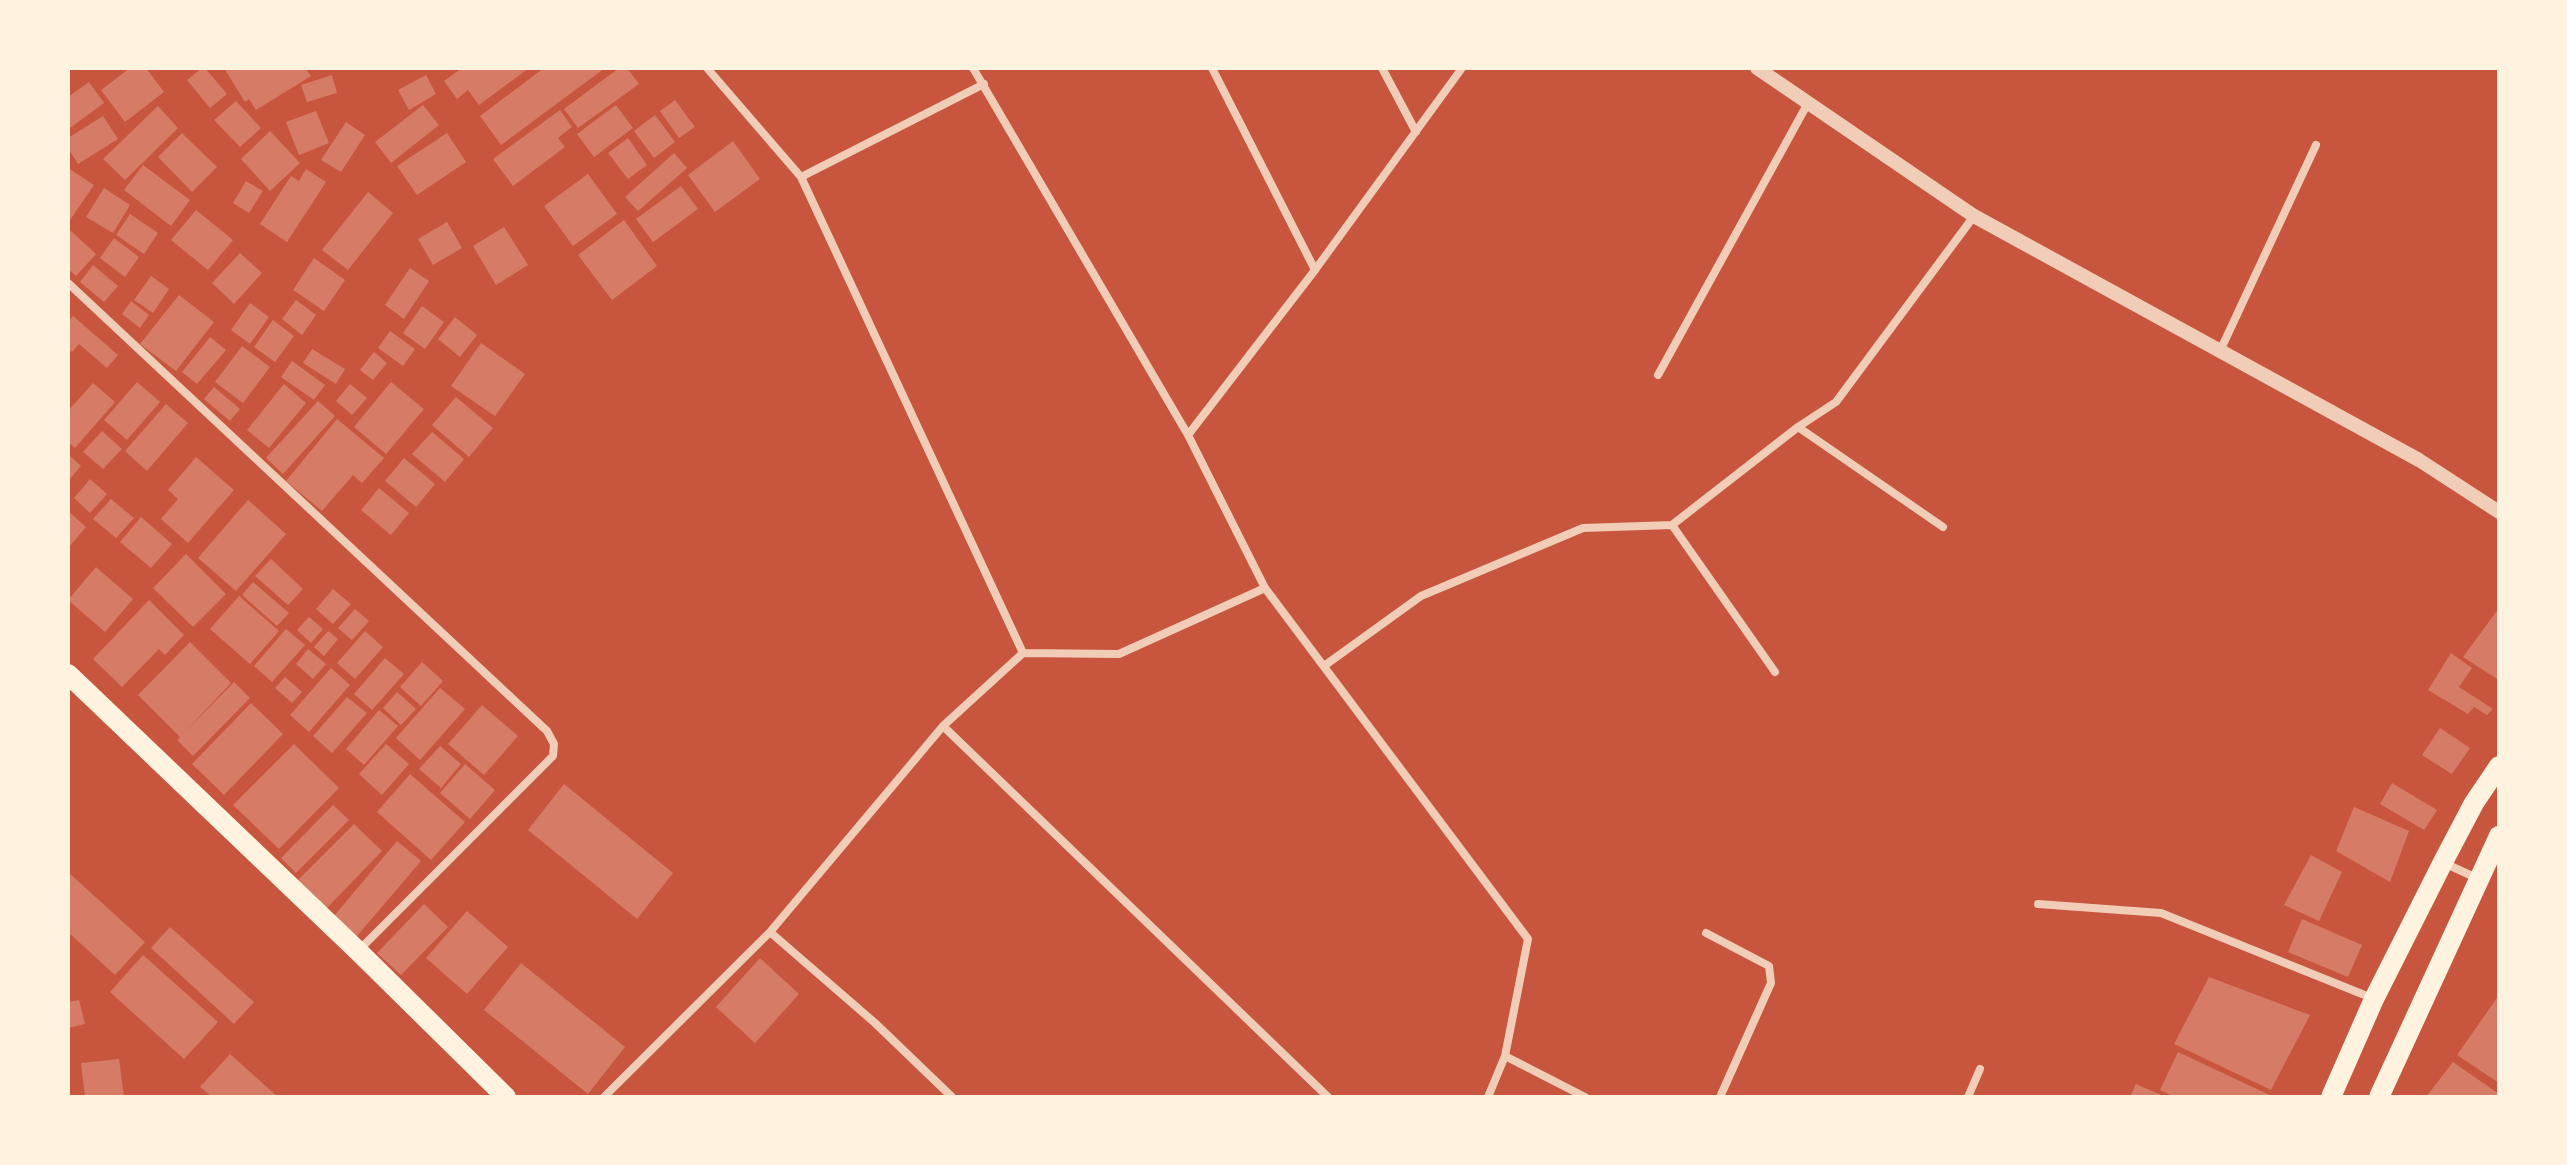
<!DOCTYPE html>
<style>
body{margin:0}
#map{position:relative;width:2567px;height:1165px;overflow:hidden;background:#c8553d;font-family:"Archivo Narrow",sans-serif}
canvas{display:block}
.frame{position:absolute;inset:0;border:70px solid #fff3e0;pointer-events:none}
</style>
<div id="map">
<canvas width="2567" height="1165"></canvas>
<div class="frame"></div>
</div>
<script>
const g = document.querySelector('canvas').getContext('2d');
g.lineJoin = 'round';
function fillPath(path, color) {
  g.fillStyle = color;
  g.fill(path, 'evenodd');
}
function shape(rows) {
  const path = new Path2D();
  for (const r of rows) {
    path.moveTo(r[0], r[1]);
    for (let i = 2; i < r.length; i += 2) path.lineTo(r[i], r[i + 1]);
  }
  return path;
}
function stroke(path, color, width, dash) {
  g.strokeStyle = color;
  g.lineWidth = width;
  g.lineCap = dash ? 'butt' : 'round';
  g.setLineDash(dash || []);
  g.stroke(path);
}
fillPath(shape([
 [130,68,146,68,164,92,125,122,101,90],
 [202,68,205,68,227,94,210,108,187,80],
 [224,68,305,68,311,76,256,110,249,99,245,102],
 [462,68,529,68,479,105,468,90,457,99,444,81],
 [544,68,605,68,501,145,480,116],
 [619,68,627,68,639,84,578,128,564,109],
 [332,75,337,93,307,102,301,85],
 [426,75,436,94,409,110,398,90],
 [89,82,104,103,70,128,68,97],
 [675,100,695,127,679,138,660,111],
 [236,101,261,128,240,147,214,120],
 [423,105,439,125,391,163,375,142],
 [616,105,633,128,594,157,577,134],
 [158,106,178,128,125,180,103,159],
 [560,110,572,127,558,138,565,147,513,186,493,159],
 [316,111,329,143,299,155,286,122],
 [655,115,675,142,654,158,634,131],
 [103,116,118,139,78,164,68,148,68,138],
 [346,122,365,135,341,172,321,160],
 [270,131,300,163,270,191,241,159],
 [182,133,217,167,192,192,158,157],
 [447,133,466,162,417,195,397,166],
 [628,138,647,165,628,179,608,153],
 [733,141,760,179,715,212,688,175],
 [674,153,687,168,638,211,625,197],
 [143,165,190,200,171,226,124,190],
 [68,168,94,185,68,223],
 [306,169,326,182,287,242,260,224,291,176,299,181],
 [588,174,617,214,573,246,544,206],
 [246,181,263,191,249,213,233,203],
 [681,186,698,209,653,242,636,219],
 [104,188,130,205,113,233,86,217],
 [368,192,393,213,348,270,322,250],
 [196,210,233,240,208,270,171,240],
 [130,214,158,233,144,254,116,235],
 [624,220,657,266,612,300,578,255],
 [447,222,462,248,433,265,418,239],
 [504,227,528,265,496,285,473,246],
 [71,231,96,254,76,276,68,269,68,234],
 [114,238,139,257,125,277,100,258],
 [240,253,262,273,234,304,212,283],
 [314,258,345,280,324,311,293,290],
 [93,265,118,286,104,302,80,282],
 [410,268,429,281,404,319,385,305],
 [151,276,169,289,153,313,134,300],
 [179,295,214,322,176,371,140,344],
 [296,300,316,315,302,335,282,319],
 [131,301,149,315,140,328,122,314],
 [250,303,269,317,250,344,231,330],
 [422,306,444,322,425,349,403,333],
 [73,316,118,355,107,368,79,344,72,352,68,348,68,322],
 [455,317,477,335,460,357,438,339],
 [273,320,294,336,275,362,254,347],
 [390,331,415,349,403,366,378,348],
 [210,337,226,350,197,384,182,372],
 [481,343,525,374,495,416,451,386],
 [242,346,270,367,243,403,215,382],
 [312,349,345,369,336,384,303,363],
 [374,352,387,363,373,380,360,370],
 [292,361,325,385,314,400,281,377],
 [137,382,160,402,127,440,104,420],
 [391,382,424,409,386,454,354,427],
 [93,383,115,402,75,448,68,442,68,411],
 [284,384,306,403,269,448,247,430],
 [350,384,367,398,352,415,336,401],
 [214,387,240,409,230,421,204,399],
 [456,397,493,428,469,457,432,425],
 [318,401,335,416,283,474,266,458],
 [166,404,188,423,147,471,125,451],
 [337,419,384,458,362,483,353,475,322,511,286,481],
 [102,431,122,449,103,469,83,452],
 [432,432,464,459,445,482,412,454],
 [68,454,81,466,68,481],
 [196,457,234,490,188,543,161,519,178,499,168,490],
 [404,458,435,484,416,507,385,481],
 [90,479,107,494,90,513,74,498],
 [379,488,409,513,391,535,361,510],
 [111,499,134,518,116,538,93,519],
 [248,500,286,534,236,591,198,558],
 [68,511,86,527,68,548],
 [141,517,172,544,151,568,120,542],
 [186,554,226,594,193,627,153,588],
 [271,559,303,589,288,605,255,576],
 [96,567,133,599,105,632,68,600],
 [253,582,289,613,277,626,242,595],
 [333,589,351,604,333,624,316,609],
 [239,596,279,631,250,664,210,629],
 [149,600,184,635,165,655,159,649,122,687,93,659],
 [2499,608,2499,676,2497,679,2463,657],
 [355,609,369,621,352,640,338,628],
 [309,617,323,629,311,643,297,630],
 [286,629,305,645,272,682,254,666],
 [328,631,338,639,324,656,314,647],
 [365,631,383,647,355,679,337,663],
 [190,642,231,683,182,735,234,682,250,698,193,756,177,740,180,737,138,695],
 [308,649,326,664,313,679,296,664],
 [2451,653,2472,668,2459,687,2493,709,2487,715,2474,707,2468,714,2428,690],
 [385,658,404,674,372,710,354,694],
 [422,662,443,681,421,706,400,687],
 [331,668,350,685,309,732,290,715],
 [285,677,302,692,292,703,275,688],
 [440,688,465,709,420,760,396,738],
 [397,692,416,709,401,725,383,708],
 [347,697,367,713,332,753,313,736],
 [251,703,283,734,224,795,192,764],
 [482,705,518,736,484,775,448,744],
 [379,710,398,726,364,765,346,749],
 [2440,728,2470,748,2452,774,2422,755],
 [294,744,339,788,279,849,233,805],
 [386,744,409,764,382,795,359,774],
 [440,746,461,764,441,788,419,769],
 [465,764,495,790,470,819,440,793],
 [410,774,465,822,431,860,377,812],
 [2392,783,2437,810,2424,830,2380,804],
 [564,784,673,873,637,919,528,830],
 [333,805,349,820,296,873,281,858],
 [2354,807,2409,831,2390,882,2336,851],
 [354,824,382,851,325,910,296,882],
 [397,841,421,861,357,936,334,916],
 [2311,855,2342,872,2319,921,2284,905],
 [68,872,145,942,115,975,68,932],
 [424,904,448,927,401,975,377,953],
 [467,911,508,947,467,994,426,958],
 [2302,919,2362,945,2348,977,2288,952],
 [170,927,254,1002,234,1024,151,948],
 [143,955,218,1022,184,1059,110,992],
 [760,958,799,994,755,1043,716,1007],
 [521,963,625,1047,588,1094,484,1010],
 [2209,977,2310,1015,2271,1090,2174,1044],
 [2499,995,2499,1083,2457,1055],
 [79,1000,85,1024,68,1028,68,1002],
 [2178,1052,2274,1097,2175,1097,2160,1090],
 [230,1054,278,1097,212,1097,200,1087],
 [119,1059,124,1097,85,1097,81,1063],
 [2453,1062,2499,1094,2499,1097,2426,1097],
 [2136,1084,2166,1097,2130,1097]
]), '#d67c66');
stroke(shape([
 [707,68,801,177,1023,653],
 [973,68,1188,435,1265,588,1528,939,1505,1056,1488,1097],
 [1212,68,1315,270],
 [1382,68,1416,132],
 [801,177,984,84],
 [68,283,547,731,554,744,553,756,359,950],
 [2220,351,2316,145],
 [1658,375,1808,103],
 [1798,427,1943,527],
 [1188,435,1315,270,1462,68],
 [1672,525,1775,672],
 [1324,666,1421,596,1583,528,1672,525,1798,427,1836,402,1974,216],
 [943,726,1328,1097],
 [2444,863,2479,879],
 [2038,904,2161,913,2372,998],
 [770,932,875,1023,952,1097],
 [1706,933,1769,966,1771,983,1720,1097],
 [1505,1056,1585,1097],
 [604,1097,770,932,943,726,1023,653,1119,654,1265,588],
 [1968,1097,1980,1069]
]), '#f1ccb7', 8);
stroke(shape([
 [1757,68,1974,216,2419,460,2499,512]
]), '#f1ccb7', 14);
stroke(shape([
 [68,674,358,951,506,1097],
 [2331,1097,2374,999,2443,862,2474,803,2499,766],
 [2379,1097,2499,836]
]), '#fff3e0', 20);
</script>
